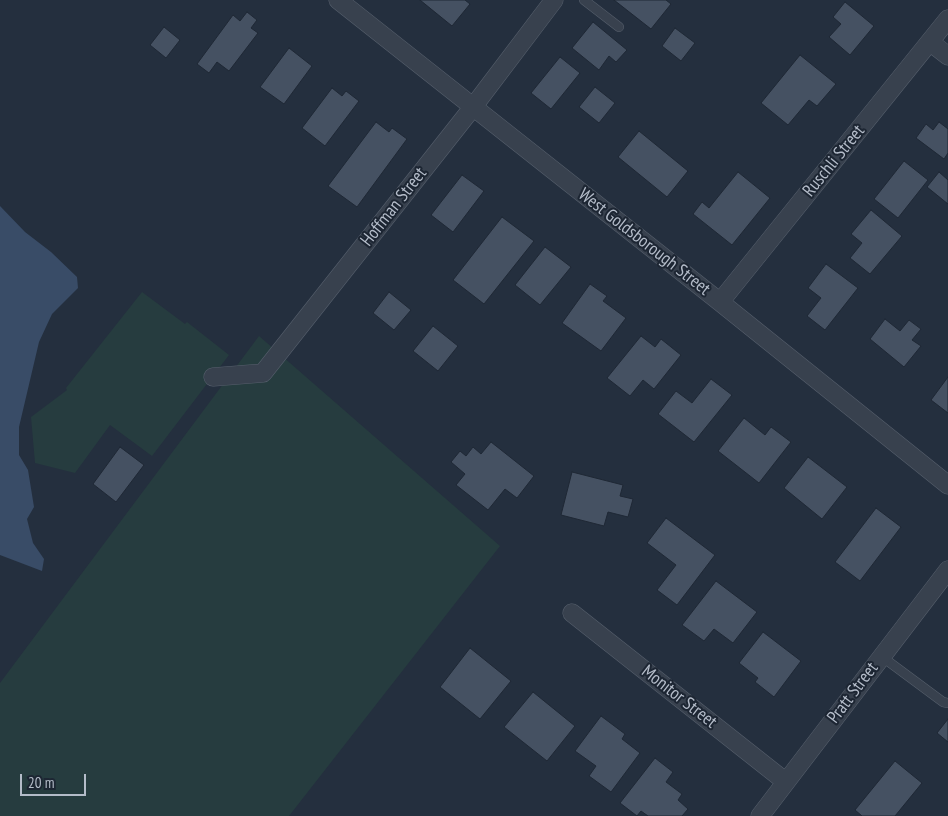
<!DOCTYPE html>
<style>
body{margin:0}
#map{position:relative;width:948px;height:816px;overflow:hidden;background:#242f3e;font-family:"PT Sans Narrow",sans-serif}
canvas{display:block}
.scale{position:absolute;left:20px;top:774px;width:66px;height:22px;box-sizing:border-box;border:2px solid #b4bcc9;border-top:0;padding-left:6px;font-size:15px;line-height:18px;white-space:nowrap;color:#b4bcc9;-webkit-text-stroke:4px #1d2633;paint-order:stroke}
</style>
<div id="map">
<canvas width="948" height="816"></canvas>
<div class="scale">20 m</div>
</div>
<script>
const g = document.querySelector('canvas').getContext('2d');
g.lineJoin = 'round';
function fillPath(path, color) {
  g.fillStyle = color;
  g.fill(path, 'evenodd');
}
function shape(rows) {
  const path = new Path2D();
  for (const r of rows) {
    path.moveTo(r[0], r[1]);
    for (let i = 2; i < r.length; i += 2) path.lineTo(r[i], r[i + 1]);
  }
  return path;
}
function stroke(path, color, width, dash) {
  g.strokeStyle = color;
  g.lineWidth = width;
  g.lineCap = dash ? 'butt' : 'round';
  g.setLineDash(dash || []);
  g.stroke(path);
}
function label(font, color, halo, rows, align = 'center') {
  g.font = font + ' "PT Sans Narrow",sans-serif';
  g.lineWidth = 4;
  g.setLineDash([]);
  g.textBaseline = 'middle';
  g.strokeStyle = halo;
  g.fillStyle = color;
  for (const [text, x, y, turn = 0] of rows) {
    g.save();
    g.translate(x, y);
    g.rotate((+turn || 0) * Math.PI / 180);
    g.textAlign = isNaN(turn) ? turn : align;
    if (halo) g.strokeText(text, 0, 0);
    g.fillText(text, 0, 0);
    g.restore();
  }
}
fillPath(shape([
 [142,292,185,324,187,322,229,355,152,456,110,425,75,473,35,463,31,417,67,390,66,388],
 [259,336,500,546,289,816,0,816,0,683]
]), '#263c3f');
fillPath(shape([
 [0,206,25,232,51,252,77,277,78,288,52,314,39,342,19,427,19,455,28,470,34,507,27,519,33,543,44,559,42,571,0,555]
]), '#394c67');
const building = shape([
 [420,0,465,0,470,4,452,26,420,0],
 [614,0,666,0,671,4,651,29,614,0],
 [845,2,874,26,850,55,829,37,841,24,833,17,845,2],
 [247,12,257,20,251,28,258,33,229,71,217,62,209,73,197,64,233,15,240,21,247,12],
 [593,22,627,50,616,62,609,56,599,70,572,48,593,22],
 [164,27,180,40,166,58,150,45,164,27],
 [675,28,695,43,681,61,662,46,675,28],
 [289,48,312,66,284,104,260,87,289,48],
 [800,55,836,84,817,106,809,100,788,125,761,103,800,55],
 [560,57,580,73,551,109,531,93,560,57],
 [595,87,615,103,599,123,579,107,595,87],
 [332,88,342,96,346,91,359,101,325,146,302,128,332,88],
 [376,122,389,132,392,128,407,139,357,207,328,186,376,122],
 [939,122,948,129,948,153,944,159,916,138,926,124,933,130,939,122],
 [639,131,688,171,667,197,618,157,639,131],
 [904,161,928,180,898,218,874,199,904,161],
 [738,172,770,198,732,245,693,214,702,202,709,208,738,172],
 [939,172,948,180,948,204,927,187,939,172],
 [462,175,484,191,453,232,431,215,462,175],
 [871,210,902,236,870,274,850,258,862,243,851,234,871,210],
 [502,217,534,241,484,304,453,280,502,217],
 [545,247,571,267,540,305,515,285,545,247],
 [826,264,858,288,825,330,807,316,821,298,808,288,826,264],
 [590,284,607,296,603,301,626,318,601,351,562,323,590,284],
 [389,292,411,310,394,330,373,313,389,292],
 [885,319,900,331,909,320,921,329,912,340,921,346,904,367,870,339,885,319],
 [433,326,458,346,438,371,413,351,433,326],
 [641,336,655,347,661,339,681,355,654,389,643,380,630,396,607,378,641,336],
 [948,377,948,413,931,400,948,377],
 [711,379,732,395,694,442,658,414,676,391,692,403,711,379],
 [744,418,765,435,771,427,791,442,759,483,718,451,744,418],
 [491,442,534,476,517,498,505,489,488,510,456,485,465,474,451,462,460,451,466,456,473,447,481,454,491,442],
 [120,447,144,465,116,502,93,484,120,447],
 [808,457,847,487,822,519,784,488,808,457],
 [572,472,623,485,620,496,633,499,628,517,608,512,604,526,561,515,572,472],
 [876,508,901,527,860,581,835,562,876,508],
 [666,518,715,555,677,605,657,590,676,565,647,543,666,518],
 [716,581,757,612,733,643,714,629,704,641,682,625,716,581],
 [763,632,801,661,774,697,755,682,758,678,739,663,763,632],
 [470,648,511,681,480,719,440,687,470,648],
 [533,692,575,726,547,761,504,727,533,692],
 [601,716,625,734,622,739,640,753,611,792,589,776,596,766,575,751,601,716],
 [948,719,948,742,937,733,948,719],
 [655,758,673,772,666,782,682,794,678,800,688,809,682,816,648,816,641,811,637,816,620,803,655,758],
 [895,761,922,783,895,816,862,816,855,810,895,761]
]);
fillPath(building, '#455162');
stroke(building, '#1f2835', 1);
const service = shape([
 [584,0,619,27],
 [881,656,943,702,948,703]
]);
const minor = shape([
 [338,0,720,302,948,485],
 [930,42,948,56],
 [720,302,948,19],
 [213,377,263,373,473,107,554,0],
 [572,613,786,782],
 [760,816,948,570]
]);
stroke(service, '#565f6c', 10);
stroke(minor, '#565f6c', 19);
stroke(service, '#38414e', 9);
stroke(minor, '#38414e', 18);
label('18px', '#b4bcc9', '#1d2633', [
 ["Ruschli Street",834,161,-51],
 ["Hoffman Street",394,207,-52],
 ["West Goldsborough Street",644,242,38],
 ["Pratt Street",853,693,-53],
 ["Monitor Street",679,697,38]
]);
</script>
